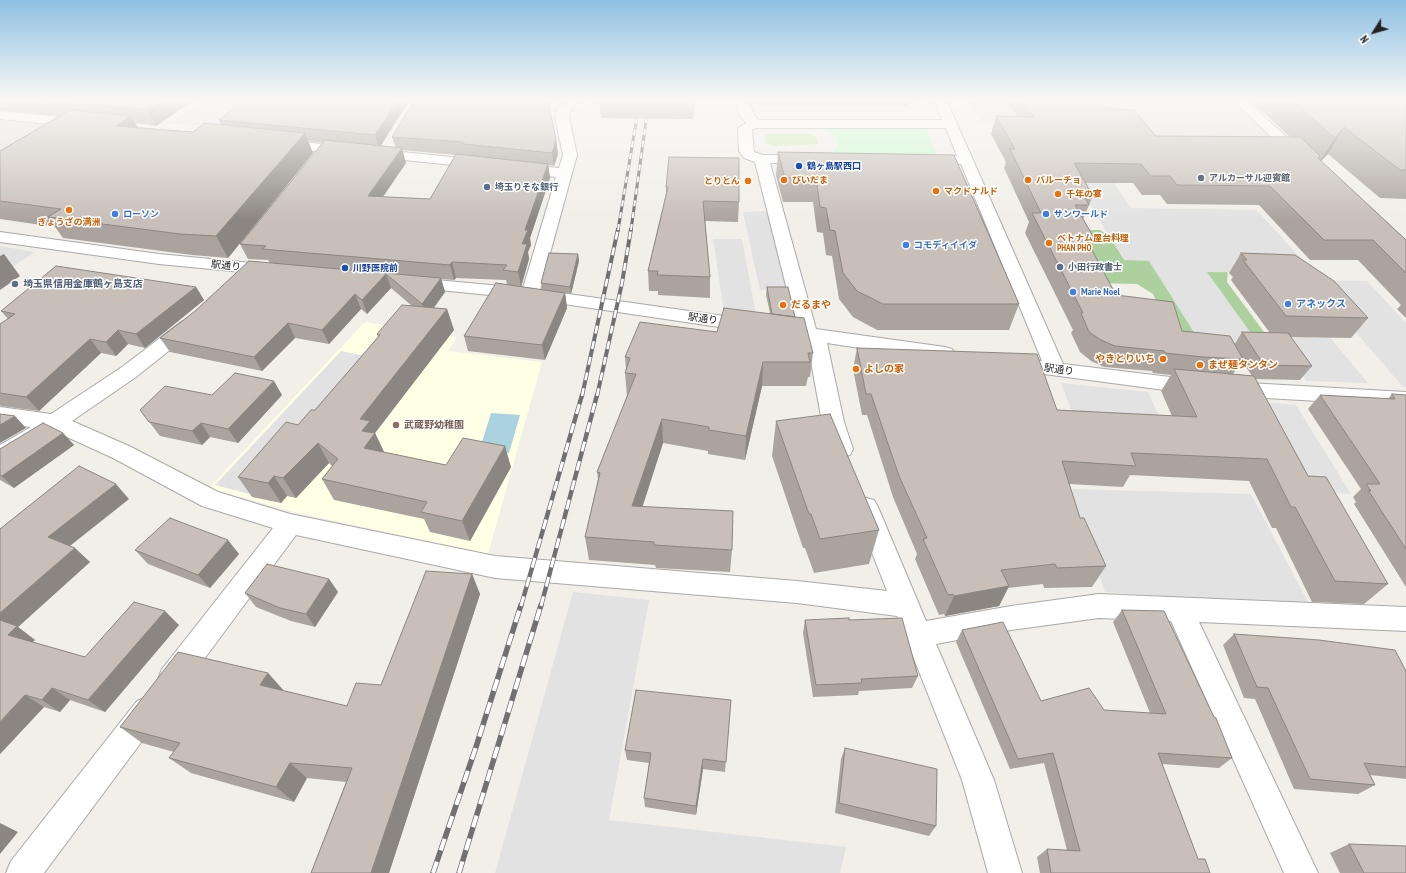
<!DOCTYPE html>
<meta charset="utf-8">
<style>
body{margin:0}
#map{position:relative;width:1406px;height:873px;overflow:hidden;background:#f2efe9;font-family:"PT Sans Narrow",sans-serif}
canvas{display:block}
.north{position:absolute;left:1354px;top:12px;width:40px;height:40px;-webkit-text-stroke:3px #fff;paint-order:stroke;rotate:233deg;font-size:11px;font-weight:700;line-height:16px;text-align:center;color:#222}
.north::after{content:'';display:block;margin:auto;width:14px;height:18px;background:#222;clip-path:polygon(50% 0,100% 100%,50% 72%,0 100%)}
</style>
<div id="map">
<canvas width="1406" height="873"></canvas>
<div class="north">N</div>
</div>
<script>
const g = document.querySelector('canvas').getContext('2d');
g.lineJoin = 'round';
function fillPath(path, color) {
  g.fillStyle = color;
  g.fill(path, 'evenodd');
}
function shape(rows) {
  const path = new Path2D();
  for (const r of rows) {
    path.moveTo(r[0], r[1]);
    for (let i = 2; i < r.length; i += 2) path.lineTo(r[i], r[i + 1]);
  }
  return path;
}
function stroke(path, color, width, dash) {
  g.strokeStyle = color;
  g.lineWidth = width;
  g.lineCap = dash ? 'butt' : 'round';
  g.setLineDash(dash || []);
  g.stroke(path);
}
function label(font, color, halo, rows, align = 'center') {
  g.font = font + ' "PT Sans Narrow","Noto Sans JP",sans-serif';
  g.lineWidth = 3;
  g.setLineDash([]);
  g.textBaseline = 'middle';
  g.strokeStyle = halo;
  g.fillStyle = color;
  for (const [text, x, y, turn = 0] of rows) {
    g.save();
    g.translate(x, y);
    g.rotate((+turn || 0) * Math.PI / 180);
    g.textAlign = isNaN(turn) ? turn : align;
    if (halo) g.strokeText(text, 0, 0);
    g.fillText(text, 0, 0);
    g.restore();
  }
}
fillPath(shape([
 [365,322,457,337,448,351,542,362,488,554,294,512,209,488]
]), '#ffffe5');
fillPath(shape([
 [772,134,807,134,816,136,818,144,775,146,766,143,765,135]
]), '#cdebb0');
fillPath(shape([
 [1076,230,1100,230,1122,245,1228,267,1227,282,1273,344,1174,351,1162,315,1153,294,1137,284,1093,283]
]), '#add19e');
fillPath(shape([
 [818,129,927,129,937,156,824,155,836,149,838,144,836,137,829,132]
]), '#c8facc');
fillPath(shape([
 [204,99,258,99,223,128,170,123],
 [968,99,1230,99,1289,154,1148,151,1125,123,980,121],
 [0,121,61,126,0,161],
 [1069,171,1105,171,1131,208,1257,210,1314,273,1207,272,1258,343,1200,342,1149,261,1124,260],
 [769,211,789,289,760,290,743,212],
 [713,239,742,239,756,315,724,312],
 [0,246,35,252,0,275],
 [1311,280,1367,281,1406,323,1406,387,1403,387],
 [1291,328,1323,329,1368,383,1307,381,1274,337,1297,337],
 [341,351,370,357,249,494,215,485],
 [1061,383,1148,392,1165,429,1078,427],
 [1248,401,1296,405,1351,494,1298,490],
 [1068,489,1251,494,1310,606,1105,592],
 [573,592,649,600,609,820,846,847,840,873,495,873]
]), '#e2e2e2');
fillPath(shape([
 [491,413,520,415,509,453,479,452]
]), '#aad3df');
const minor = shape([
 [566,99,579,99,570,112,569,117,577,155,540,290,796,326,755,162,744,158,739,151,738,128,746,123,739,114,737,99,749,99,753,113,758,120,942,120,934,99,946,99,1063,364,1195,380,1202,382,1205,387,1202,392,1195,394,1006,369,1003,364,1006,359,1013,357,1042,361,961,164,927,164,922,163,920,160,922,157,927,156,957,156,946,128,756,128,752,130,754,152,763,155,807,155,812,156,814,159,812,162,807,163,770,163,816,329,945,347,952,349,955,354,952,359,945,361,827,343,844,422,853,449,850,455,842,457,834,455,822,422,807,340,530,299,409,287,406,283,409,279,415,278,523,288,556,177,518,172,513,171,511,168,513,165,518,164,559,168,563,155,555,117,556,111,566,99],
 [1232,99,1245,99,1305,154,1307,157,1305,160,1295,160,1232,99],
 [0,111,80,119,85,120,87,123,85,126,80,127,0,119,0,111],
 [282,140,482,160,487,161,489,164,487,167,482,168,277,147,275,144,277,141,282,140],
 [0,232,159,254,273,265,279,266,282,270,279,274,273,275,159,264,0,242,0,232],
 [188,320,195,322,198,326,195,330,136,377,72,421,129,446,218,492,290,514,495,556,797,581,887,591,854,507,858,500,866,498,874,500,878,507,926,621,1011,606,1099,594,1406,607,1406,631,1199,622,1318,873,1284,873,1171,621,1099,618,1011,630,936,644,994,780,1022,873,988,873,962,780,897,616,797,603,495,578,296,535,182,689,172,692,162,689,158,679,162,669,273,528,202,506,113,458,56,432,8,462,0,464,0,445,31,427,0,423,0,407,51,414,122,367,181,322,188,320],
 [1231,382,1406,392,1406,406,1231,396,1224,394,1221,389,1224,384,1231,382],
 [147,697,157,701,162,711,157,721,44,873,6,873,11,861,137,701,147,697]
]);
stroke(minor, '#a9a9a9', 2);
fillPath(minor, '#fff');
const railFar3 = shape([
 [618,230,640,99],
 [631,230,649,99]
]);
const railFar2 = shape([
 [582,396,618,229],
 [597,396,622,283,631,229]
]);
const railFar1 = shape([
 [521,606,582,395],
 [541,606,597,395]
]);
const rail = shape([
 [433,873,476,747,521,605],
 [459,873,541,605]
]);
stroke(railFar3, '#707070', 3);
stroke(railFar2, '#707070', 4);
stroke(railFar1, '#707070', 4.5);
stroke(rail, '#707070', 5.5);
stroke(railFar3, '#fff', 2, [6]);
stroke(railFar2, '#fff', 2.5, [8]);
stroke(railFar1, '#fff', 3, [10]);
stroke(rail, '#fff', 4, [12]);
fillPath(shape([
 [0,99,196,99,156,126,135,123,138,128,193,132,221,125,219,120,245,99,410,99,381,146,396,148,392,137,556,99,549,105,556,140,558,154,554,166,548,165,550,178,530,238,531,245,528,252,529,259,521,287,565,293,567,308,545,360,468,351,464,336,507,285,506,280,456,278,454,280,441,279,445,292,434,308,447,309,454,330,375,433,384,452,446,465,511,467,470,541,430,532,424,519,334,500,322,479,332,466,329,463,296,498,287,496,281,503,252,497,238,477,315,410,378,337,377,334,412,306,391,288,367,314,361,309,329,344,295,338,262,371,170,352,160,338,270,263,268,260,248,259,240,244,324,143,308,141,313,153,228,258,192,255,63,238,55,227,0,219,0,151,59,116,0,110],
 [402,150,456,155,430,199,383,197,406,163],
 [694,99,693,119,601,118,599,101],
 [758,99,919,99,905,106,760,106],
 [1006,99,1097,99,1105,108,1156,136,1290,137,1249,99,1406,99,1406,199,1380,198,1328,154,1321,161,1406,240,1406,318,1397,309,1401,305,1358,260,1310,260,1259,205,1167,204,1160,195,1142,195,1133,183,1085,183,1093,196,1083,219,1094,238,1090,247,1116,295,1182,331,1235,344,1242,332,1270,333,1231,280,1233,277,1229,273,1241,253,1368,318,1351,338,1290,337,1312,366,1300,380,1255,379,1308,476,1388,584,1364,604,1312,602,1276,528,1272,528,1249,481,1130,475,1123,487,1069,484,1080,518,1106,566,1092,587,1044,588,1043,584,1008,588,999,606,945,616,944,614,939,615,915,559,917,554,893,497,867,415,862,415,853,369,857,348,1057,410,1172,416,1161,391,1171,375,1153,373,1152,371,1104,367,1091,361,1080,352,1071,333,1073,330,1025,233,1029,222,1004,168,1006,162,991,134,996,116,1017,116],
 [1242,361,1252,376,1233,374],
 [778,152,1019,304,1009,330,877,330,853,317,839,299,832,256,826,255,823,233,817,232,813,202,783,202,776,176],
 [666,187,739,202,738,222,705,221,710,277,710,298,658,295,658,291,649,291,648,271,666,194],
 [578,254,579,261,571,294,542,290,541,283],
 [196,287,204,300,145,348,128,344,116,356,101,353,39,411,1,406,0,405,0,324,8,319,1,311],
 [767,287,795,317,813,353,810,377,808,377,806,386,762,386,745,460,708,454,708,451,663,443,642,507,732,550,730,572,656,568,655,565,589,560,585,537,598,479,597,472,627,397,625,373,626,369,625,357,717,332,770,313,766,295],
 [1392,394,1406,395,1406,587,1354,504,1356,502,1353,497,1361,489,1308,409,1320,395,1388,399],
 [212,395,282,395,238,443,210,437,202,445,160,436,140,410],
 [776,421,879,530,869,564,814,573,805,548,803,548,772,456],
 [63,433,74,445,14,488,0,480,0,449],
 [129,499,70,546,90,562,18,627,35,640,32,642,85,657,179,625,105,712,70,700,60,712,44,707,0,754,0,529],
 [135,550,239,554,210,588,148,564],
 [472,574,480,594,389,873,311,873,346,782,307,778,294,802,191,773,169,758,174,752,142,743,120,727,268,673,284,691,347,706,381,685],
 [329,579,338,592,315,627,291,621,256,607,245,593],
 [1122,610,1232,758,1219,768,1162,764,1198,859,1210,873,1040,873,1037,857,1047,849,1067,850,1044,763,1010,769,956,642,962,630,1041,701,1104,710,1150,713,1113,622],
 [805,620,849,620,918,676,912,688,859,691,858,695,813,697,803,633],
 [1234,634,1406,671,1406,779,1370,775,1375,785,1358,794,1294,789,1255,699,1244,698,1223,645],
 [731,700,725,772,703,769,696,815,645,807,644,798,649,763,627,760,625,750],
 [845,748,936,826,929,836,835,813,841,759],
 [1349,844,1406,873,1340,873,1330,853]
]), '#aba49e');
fillPath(shape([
 [166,99,196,99,156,126,148,110],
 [399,99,410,99,379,148,375,135],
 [548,99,556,99,549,106],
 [693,99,694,99,693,119],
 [906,99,919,99,905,106],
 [131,116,142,135,116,126],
 [1344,127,1328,154,1318,164,1335,138],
 [305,133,313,153,228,258,216,236],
 [556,140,558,154,554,166,552,153],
 [402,148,406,163,373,211,368,196],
 [548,164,550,178,530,238,531,245,528,252,529,259,521,287,518,272,525,230],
 [4,254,20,276,0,290,0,256],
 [578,254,579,261,571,294,570,287],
 [452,262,456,278,454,280,450,265],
 [386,274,391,288,367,314,362,300],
 [441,278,445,292,426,318,422,304],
 [196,287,204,300,145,348,136,334],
 [565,293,567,308,545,360,542,345],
 [355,294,361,309,329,344,322,330],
 [447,309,454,330,375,433,385,454,364,448,362,431,360,419],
 [288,323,295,338,262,371,254,357],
 [118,330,128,344,116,356,106,342],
 [90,339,101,353,39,411,26,397],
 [763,362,762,386,745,460,746,436],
 [274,381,282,395,238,443,228,429],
 [15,416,26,428,0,443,0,425],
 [662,419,663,443,635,530,632,506],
 [201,423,210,437,202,445,192,431],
 [63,433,74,445,14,488,2,476],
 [318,443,329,463,296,498,283,478],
 [505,446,511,467,470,541,462,521],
 [274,476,287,496,281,503,268,483],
 [116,484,129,499,63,551,48,537],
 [228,540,239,554,210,588,198,575],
 [75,548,90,562,18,627,35,640,26,648,8,635,0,622,0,613],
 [472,574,480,594,389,873,371,873],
 [329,579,338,592,315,627,306,614],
 [1009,586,999,606,945,616,954,596],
 [165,611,179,625,105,712,88,700],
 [268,673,284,691,260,685],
 [52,688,70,700,60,712,42,700],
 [25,695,44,707,0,754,0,722],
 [703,759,703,769,696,815,696,806],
 [290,763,307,778,294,802,276,787],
 [0,823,18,832,0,854]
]), '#8b8681');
const building = shape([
 [29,99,166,99,148,110,29,99],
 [245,99,399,99,375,135,219,120,245,99],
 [415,99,548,99,556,140,552,153,463,144,463,142,392,137,415,99],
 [599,99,693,99,693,102,599,101,599,99],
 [1022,99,1097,99,1105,108,1134,110,1156,136,1300,137,1320,156,1318,158,1406,240,1406,273,1373,240,1324,240,1270,186,1177,185,1170,176,1151,176,1141,164,1074,163,1093,196,1084,196,1089,205,1075,205,1094,238,1085,237,1116,295,1173,302,1182,331,1230,336,1243,359,1203,357,1165,353,1164,351,1115,346,1101,340,1089,332,1081,313,1083,313,1032,213,1041,213,1010,149,1015,149,996,116,1034,117,1022,99],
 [1291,99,1406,99,1406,170,1400,170,1344,127,1335,138,1291,99],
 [70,110,131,116,116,126,193,132,204,123,305,133,216,236,180,234,48,217,61,209,0,201,0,151,70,110],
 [325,140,402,148,368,196,430,199,456,154,548,164,525,230,528,230,522,244,527,244,518,272,503,270,507,265,452,262,450,265,262,249,266,246,240,244,325,140],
 [778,152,954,155,1019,304,883,304,857,291,843,273,835,231,830,230,826,208,820,207,816,177,785,178,778,152],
 [669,157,739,158,739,202,703,201,710,277,657,275,658,271,648,271,668,187,666,187,669,157],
 [549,253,578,254,570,287,541,283,549,253],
 [1241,253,1295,255,1334,281,1368,318,1286,316,1243,260,1247,260,1241,253],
 [249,261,441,278,422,304,386,274,362,300,355,294,322,330,288,323,254,357,160,338,194,312,249,261],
 [56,266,196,287,136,334,118,330,106,342,90,339,26,397,0,393,0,324,15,314,1,311,56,266],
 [496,283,565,293,542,345,464,336,496,283],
 [767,287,788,287,795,317,772,314,767,287],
 [402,305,447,309,360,419,370,421,362,431,375,433,364,448,446,465,463,438,505,446,462,521,421,512,427,502,322,479,338,459,318,443,283,478,274,476,268,483,238,477,286,422,298,425,311,410,315,410,380,335,377,334,402,305],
 [724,308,804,318,813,353,808,353,810,362,763,362,746,436,709,430,709,427,662,419,632,506,733,511,732,550,654,545,654,542,585,537,600,473,597,472,636,374,625,373,630,358,625,357,640,322,717,332,724,308],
 [1242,332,1288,333,1312,366,1264,365,1242,332],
 [857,348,1037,354,1057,410,1197,417,1174,369,1254,376,1308,476,1326,477,1388,584,1335,581,1295,507,1291,507,1267,459,1131,453,1136,466,1062,461,1080,518,1084,518,1106,566,1057,568,1055,564,1001,570,1009,586,954,596,953,594,948,595,923,539,927,538,899,476,871,394,866,394,857,348],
 [235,373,274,381,228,429,201,423,192,431,149,422,140,410,165,386,212,395,235,373],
 [1392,394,1406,395,1406,549,1368,490,1371,491,1366,484,1380,484,1320,395,1395,399,1392,394],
 [0,414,15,416,0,425,0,414],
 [830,414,879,530,820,539,811,514,809,514,776,421,830,414],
 [43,423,63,433,2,476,0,475,0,449,43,423],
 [79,466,116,484,48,537,75,548,0,613,0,529,79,466],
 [170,518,228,540,198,575,135,550,170,518],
 [267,564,329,579,306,614,280,608,245,593,267,564],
 [426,571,472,574,371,873,311,873,352,768,290,763,276,787,169,758,180,743,120,727,178,652,268,673,260,685,347,706,356,683,381,685,426,571],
 [134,602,165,611,88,700,52,688,42,700,25,695,0,722,0,620,17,626,8,635,85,657,134,602],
 [1122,610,1164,611,1214,717,1216,718,1232,758,1158,753,1198,859,1205,859,1210,873,1051,873,1047,849,1080,851,1053,753,1018,759,962,630,1003,622,1041,701,1089,688,1104,710,1166,714,1122,610],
 [849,618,849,620,902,618,918,676,861,679,862,683,816,685,805,620,849,618],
 [1234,634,1319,640,1395,650,1406,671,1406,767,1364,763,1375,785,1310,779,1268,688,1257,687,1234,634],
 [636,690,731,700,726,762,703,759,696,806,644,798,651,753,625,750,636,690],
 [845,748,937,769,936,826,839,803,845,748],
 [1349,844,1406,846,1406,873,1364,873,1349,844]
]);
fillPath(building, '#c7bfb8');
stroke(building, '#8b8681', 1);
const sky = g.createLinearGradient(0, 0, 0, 221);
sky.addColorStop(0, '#8fc0e4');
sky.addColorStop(0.45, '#f9f8f5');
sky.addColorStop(1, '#f9f8f500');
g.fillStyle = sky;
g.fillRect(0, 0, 1406, 221);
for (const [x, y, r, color] of [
 [799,166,4,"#1a4fb4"],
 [1201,178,4,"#6b7280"],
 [784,180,4,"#e8710a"],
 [1028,180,4,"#e8710a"],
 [748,181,4,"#e8710a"],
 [487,187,4,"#5c6f8a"],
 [936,191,4,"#e8710a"],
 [1058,194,4,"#e8710a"],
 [69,210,4,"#e8710a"],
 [115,214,4,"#3f7fe0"],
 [1046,214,4,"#3f7fe0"],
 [1049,243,4,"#e8710a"],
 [906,245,4,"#3f7fe0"],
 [1060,267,4,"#5c6f8a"],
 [345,268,4,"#1a4fb4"],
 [15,284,4,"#5c6f8a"],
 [1073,292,4,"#3f7fe0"],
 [1288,304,4,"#3f7fe0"],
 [783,305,4,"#e8710a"],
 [1163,359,4,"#e8710a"],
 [1200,365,4,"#e8710a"],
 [856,369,4,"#e8710a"],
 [396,425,4,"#8d6e63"]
]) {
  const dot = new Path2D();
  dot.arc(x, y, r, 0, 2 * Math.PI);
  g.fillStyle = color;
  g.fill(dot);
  stroke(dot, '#fff', 1.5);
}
label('bold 9px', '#164399', '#fff', [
 ["鶴ヶ島駅西口",807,166],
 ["川野医院前",353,268]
], 'left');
label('bold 9px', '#5b616d', '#fff', [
 ["アルカーサル迎賓館",1209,178]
], 'left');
label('bold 9px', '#c56008', '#fff', [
 ["びいだま",792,180],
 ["バルーチョ",1036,180],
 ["とりとん",740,181,"right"],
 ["マクドナルド",944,191],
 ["千年の宴",1066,194],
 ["ぎょうざの満洲",69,222,"center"],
 ["ベトナム屋台料理",1057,238],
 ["PHAN PHO",1057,248]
], 'left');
label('bold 9px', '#4e5e75', '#fff', [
 ["埼玉りそな銀行",495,187],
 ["小田行政書士",1068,267]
], 'left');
label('bold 9px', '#366cbe', '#fff', [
 ["ローソン",123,214],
 ["サンワールド",1054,214],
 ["コモディイイダ",914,245]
], 'left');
label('10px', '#222', '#fff', [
 ["駅通り",226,266,6],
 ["駅通り",703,319,8],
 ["駅通り",1059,370,8]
]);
label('bold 10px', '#4e5e75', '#fff', [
 ["埼玉県信用金庫鶴ヶ島支店",23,284]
], 'left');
label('bold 10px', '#366cbe', '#fff', [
 ["Marie Noel",1081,292],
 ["アネックス",1296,304]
], 'left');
label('bold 10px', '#c56008', '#fff', [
 ["だるまや",791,305],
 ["やきとりいち",1155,359,"right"],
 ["まぜ麺タンタン",1208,365],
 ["よしの家",864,369]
], 'left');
label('bold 10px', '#785e54', '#fff', [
 ["武蔵野幼稚園",404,425]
], 'left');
</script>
